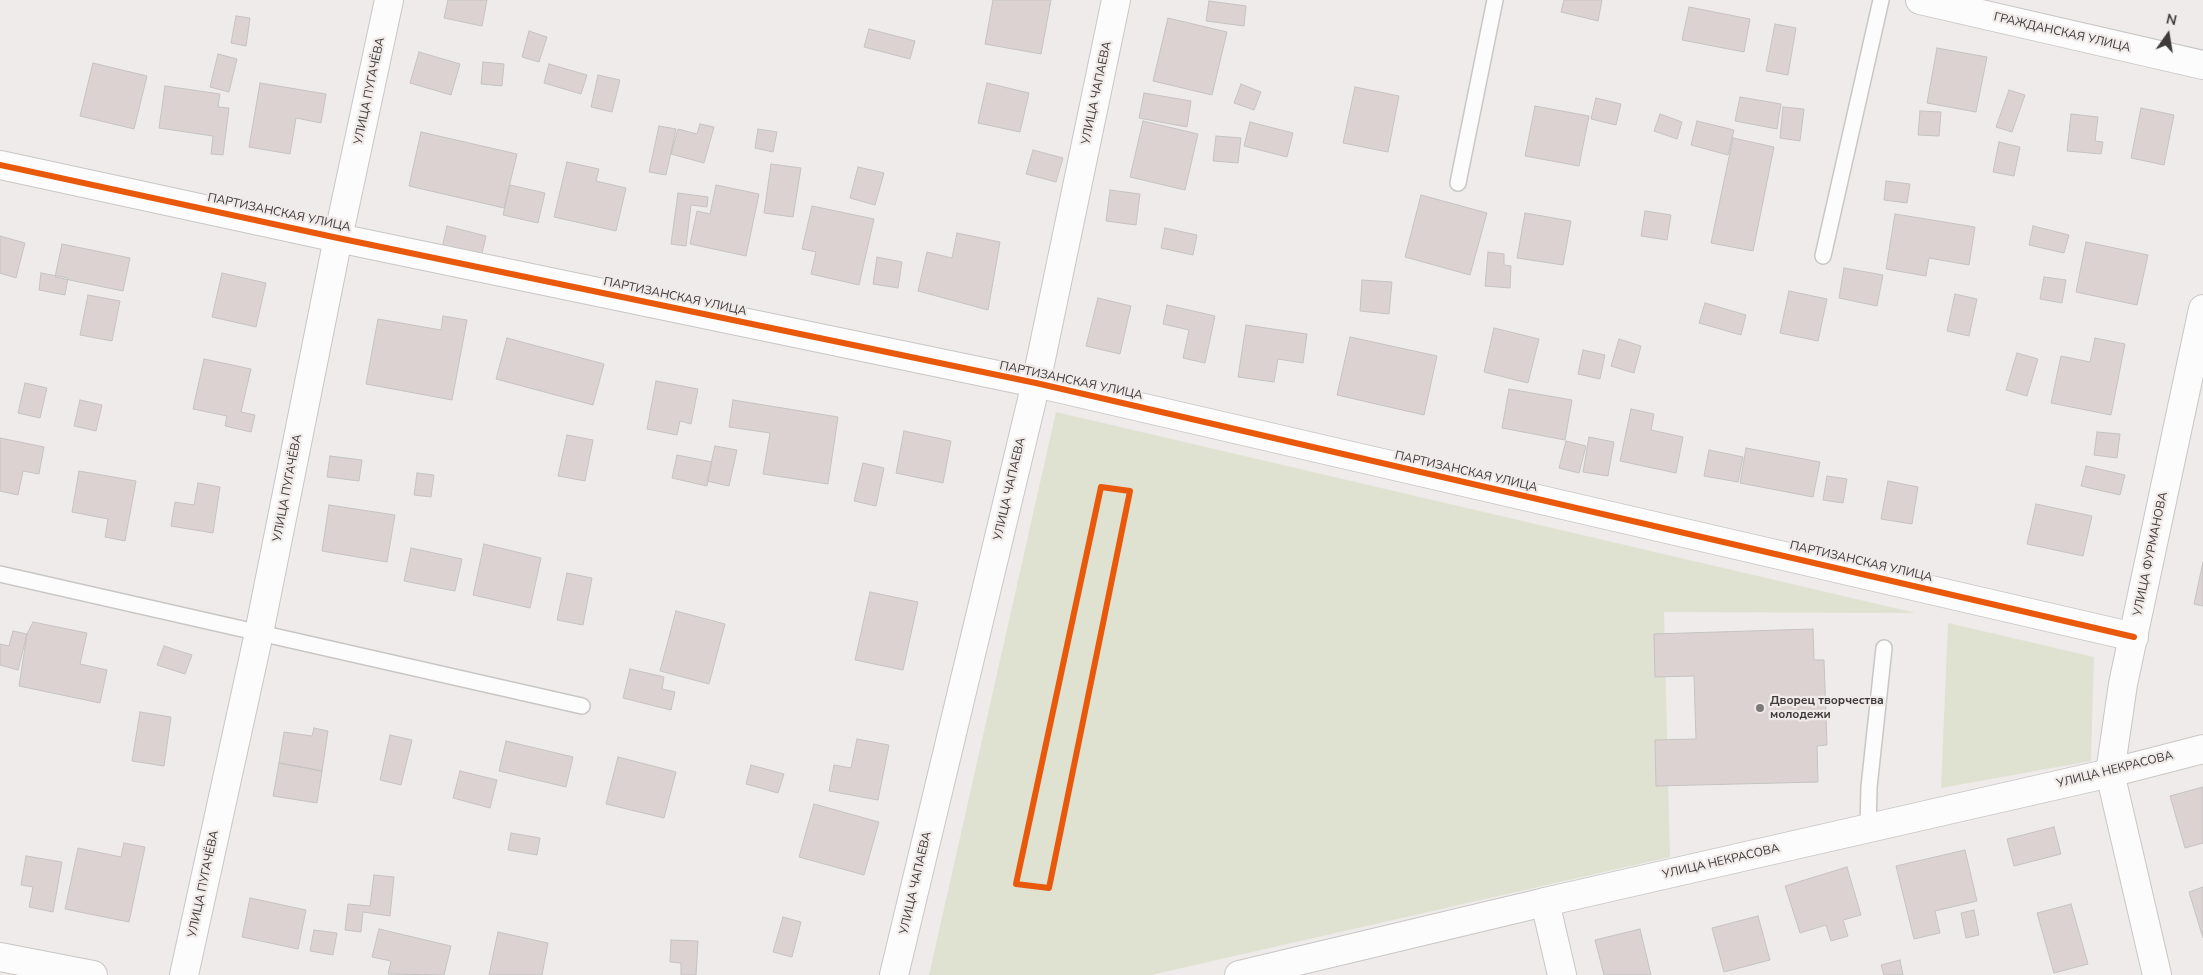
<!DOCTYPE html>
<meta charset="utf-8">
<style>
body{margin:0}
#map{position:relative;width:2203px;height:975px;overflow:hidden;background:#eeebea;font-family:"Nunito Sans",sans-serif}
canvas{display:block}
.north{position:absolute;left:2143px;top:10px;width:50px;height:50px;-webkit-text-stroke:4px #f0eae8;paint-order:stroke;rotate:13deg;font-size:14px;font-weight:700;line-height:20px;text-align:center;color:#3e3b3a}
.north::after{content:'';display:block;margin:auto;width:18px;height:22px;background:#3e3b3a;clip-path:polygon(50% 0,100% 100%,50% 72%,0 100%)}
</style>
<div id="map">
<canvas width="2203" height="975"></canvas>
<div class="north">N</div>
</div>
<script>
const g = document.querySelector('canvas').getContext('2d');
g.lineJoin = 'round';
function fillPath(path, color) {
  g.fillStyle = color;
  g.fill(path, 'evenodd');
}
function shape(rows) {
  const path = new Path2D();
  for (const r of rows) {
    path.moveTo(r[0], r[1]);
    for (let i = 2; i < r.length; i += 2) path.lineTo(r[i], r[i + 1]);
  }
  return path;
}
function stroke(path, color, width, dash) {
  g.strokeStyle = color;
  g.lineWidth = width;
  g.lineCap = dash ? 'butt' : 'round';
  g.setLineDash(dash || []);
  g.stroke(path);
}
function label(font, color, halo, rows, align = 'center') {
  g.font = font + ' "Nunito Sans",sans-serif';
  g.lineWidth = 4.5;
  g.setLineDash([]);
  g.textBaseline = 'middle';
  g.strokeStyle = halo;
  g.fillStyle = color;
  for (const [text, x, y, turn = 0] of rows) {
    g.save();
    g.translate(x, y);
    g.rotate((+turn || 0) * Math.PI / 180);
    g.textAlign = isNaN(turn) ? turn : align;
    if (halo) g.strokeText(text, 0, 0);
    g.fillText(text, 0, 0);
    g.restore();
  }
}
fillPath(shape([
 [1056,412,1916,613,1664,612,1670,857,1151,975,929,975],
 [1948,623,2094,657,2091,761,1941,788]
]), '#dfe2d1');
const building = shape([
 [448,0,487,0,482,26,444,18,448,0],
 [993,0,1051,0,1041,54,985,44,993,0],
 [1564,0,1602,0,1598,21,1561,12,1564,0],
 [1209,1,1246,6,1244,26,1206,21,1209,1],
 [1689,7,1750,19,1744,52,1682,40,1689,7],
 [236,16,250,18,246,46,231,43,236,16],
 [1168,18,1227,32,1212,95,1153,81,1168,18],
 [1775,24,1796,28,1788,75,1766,71,1775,24],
 [869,29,915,41,910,59,864,47,869,29],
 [529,31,547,37,539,62,522,57,529,31],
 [1937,48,1987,57,1976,112,1927,103,1937,48],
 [419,52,460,64,451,95,410,83,419,52],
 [218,54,237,59,229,92,210,87,218,54],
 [483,62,504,64,502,86,481,84,483,62],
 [93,63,147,76,134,129,80,116,93,63],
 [549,64,587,75,581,94,544,83,549,64],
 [598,75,620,80,612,112,591,107,598,75],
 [260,83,326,94,321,123,296,118,290,154,249,147,260,83],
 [987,83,1029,93,1020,132,978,123,987,83],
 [1241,84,1261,92,1254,110,1234,103,1241,84],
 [165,86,220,94,218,107,229,108,223,155,211,154,213,136,159,128,165,86],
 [1355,87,1399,96,1388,152,1343,143,1355,87],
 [2009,90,2025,95,2012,132,1996,127,2009,90],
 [1144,93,1191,101,1187,127,1139,118,1144,93],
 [1740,97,1781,104,1777,129,1735,121,1740,97],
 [1596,98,1621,104,1616,125,1591,119,1596,98],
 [1535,106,1589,116,1579,166,1525,156,1535,106],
 [1783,107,1804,109,1800,141,1780,138,1783,107],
 [2141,108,2174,115,2164,165,2131,158,2141,108],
 [1920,111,1941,112,1939,136,1918,135,1920,111],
 [1660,114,1682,122,1677,139,1654,131,1660,114],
 [2071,114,2098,117,2095,141,2103,142,2101,154,2067,151,2071,114],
 [1143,121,1198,134,1185,190,1130,177,1143,121],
 [1697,121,1734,130,1728,155,1691,145,1697,121],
 [1250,122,1293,133,1287,157,1244,146,1250,122],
 [700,124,714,127,704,163,671,154,678,129,697,134,700,124],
 [659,126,676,129,666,175,649,172,659,126],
 [758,129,777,132,773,152,755,148,758,129],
 [421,132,517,154,504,208,409,186,421,132],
 [1216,136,1241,138,1238,163,1213,161,1216,136],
 [1733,138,1774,147,1753,251,1711,243,1733,138],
 [1999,142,2020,147,2014,176,1993,172,1999,142],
 [1033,150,1063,158,1056,182,1026,174,1033,150],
 [567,162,599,169,596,181,626,188,616,231,554,217,567,162],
 [771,164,801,168,793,217,764,213,771,164],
 [858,167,884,173,875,205,850,198,858,167],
 [1886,181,1910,184,1907,203,1884,200,1886,181],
 [510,185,545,193,538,223,503,215,510,185],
 [716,185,759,194,746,256,690,244,697,211,710,214,716,185],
 [1110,190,1140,194,1136,225,1106,221,1110,190],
 [678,193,708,197,707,207,691,205,686,246,671,244,678,193],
 [1421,195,1487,213,1470,275,1405,257,1421,195],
 [812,206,874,219,859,285,811,274,816,252,802,249,812,206],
 [1645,211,1671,215,1667,240,1641,236,1645,211],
 [1525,213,1571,221,1563,265,1517,258,1525,213],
 [1895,214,1975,227,1969,265,1929,258,1926,276,1886,269,1895,214],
 [447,226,486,236,480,262,441,252,447,226],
 [2033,226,2069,235,2064,253,2029,245,2033,226],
 [1165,228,1197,235,1193,255,1161,248,1165,228],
 [957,233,1000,242,988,310,918,291,927,252,952,258,957,233],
 [0,236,25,243,16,278,0,273,0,236],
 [2086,242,2148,255,2137,305,2076,292,2086,242],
 [62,244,130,258,123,291,55,277,62,244],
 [1488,252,1504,254,1504,265,1511,266,1510,288,1485,286,1488,252],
 [877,257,902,262,898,288,873,284,877,257],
 [1844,268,1883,275,1877,306,1839,298,1844,268],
 [41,273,68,278,65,295,39,290,41,273],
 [222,273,266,283,256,327,212,317,222,273],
 [2044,277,2066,280,2062,303,2040,299,2044,277],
 [1362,280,1392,282,1389,314,1360,311,1362,280],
 [1789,291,1827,299,1818,341,1780,333,1789,291],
 [1955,294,1977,299,1969,336,1947,331,1955,294],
 [88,295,120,301,112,341,80,335,88,295],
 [1098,298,1131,306,1120,354,1086,346,1098,298],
 [1705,303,1746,315,1741,335,1699,323,1705,303],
 [1167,305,1215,316,1205,363,1183,358,1189,330,1163,324,1167,305],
 [443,316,467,320,452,400,366,384,378,319,441,330,443,316],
 [1246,325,1307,334,1303,363,1278,359,1274,382,1238,377,1246,325],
 [1494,328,1539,339,1528,383,1484,372,1494,328],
 [1350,337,1437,356,1424,415,1337,395,1350,337],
 [507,338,604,364,593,405,496,379,507,338],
 [2095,338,2125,344,2111,415,2051,403,2061,356,2090,362,2095,338],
 [1619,339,1641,346,1634,373,1611,366,1619,339],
 [1583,350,1605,355,1600,379,1578,374,1583,350],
 [2017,353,2038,359,2027,396,2006,390,2017,353],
 [204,359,251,369,241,412,255,415,251,432,225,426,227,416,193,409,204,359],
 [656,381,698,389,691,424,680,421,677,435,647,429,656,381],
 [25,383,47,388,40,418,18,413,25,383],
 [1509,389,1572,400,1565,440,1502,428,1509,389],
 [80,400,102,405,96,431,74,426,80,400],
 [733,400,838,417,828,484,763,474,770,433,729,427,733,400],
 [1631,409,1654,414,1651,430,1683,437,1676,473,1620,461,1631,409],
 [904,431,951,441,943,483,896,473,904,431],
 [2097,432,2120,434,2117,458,2094,455,2097,432],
 [567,435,593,440,585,481,558,476,567,435],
 [1589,437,1614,442,1608,476,1583,472,1589,437],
 [0,438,44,447,39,474,23,471,18,495,0,491,0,438],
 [1566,441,1586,446,1579,473,1559,468,1566,441],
 [715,446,737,450,729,486,707,481,715,446],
 [1746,448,1820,462,1813,497,1740,483,1746,448],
 [1709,450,1743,457,1738,482,1704,476,1709,450],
 [677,455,712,462,707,486,672,478,677,455],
 [330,456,362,460,359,481,327,477,330,456],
 [863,463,884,468,876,506,854,501,863,463],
 [2086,466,2125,475,2120,495,2081,486,2086,466],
 [79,471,136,481,125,541,105,537,108,519,72,512,79,471],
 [417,473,434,475,431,497,414,495,417,473],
 [1827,476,1847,479,1843,503,1823,500,1827,476],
 [1888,481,1918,487,1912,524,1881,519,1888,481],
 [198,483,220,487,213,533,171,526,175,502,194,505,198,483],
 [2036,504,2092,516,2083,556,2027,544,2036,504],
 [329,505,395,515,387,562,322,551,329,505],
 [484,544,541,558,530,608,473,595,484,544],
 [411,548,462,559,455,591,404,581,411,548],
 [2203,562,2203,606,2194,604,2203,562],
 [567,573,592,578,583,625,557,620,567,573],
 [870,592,918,602,903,670,855,660,870,592],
 [676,611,725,624,709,684,660,671,676,611],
 [33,622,87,633,80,664,107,670,100,703,19,686,27,634,33,622],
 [1813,629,1814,660,1824,660,1827,745,1817,746,1818,782,1656,786,1655,740,1696,739,1694,676,1655,677,1654,634,1813,629],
 [13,631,27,634,18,670,0,665,0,644,9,646,13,631],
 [164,646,192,655,185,674,157,665,164,646],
 [630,669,664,677,662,689,675,692,671,710,623,698,630,669],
 [140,712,171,717,164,766,132,761,140,712],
 [314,728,328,731,322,771,279,763,284,732,312,736,314,728],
 [390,735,412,740,401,785,380,780,390,735],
 [857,739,889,745,878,800,829,791,834,765,851,768,857,739],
 [506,741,573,757,566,787,499,771,506,741],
 [618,757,676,772,664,818,606,804,618,757],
 [279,763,322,771,317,803,273,796,279,763],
 [751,765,784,774,778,793,746,784,751,765],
 [460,771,497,780,490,808,453,798,460,771],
 [2203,787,2203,843,2185,848,2170,796,2203,787],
 [814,804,879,822,864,875,799,857,814,804],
 [2054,827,2061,854,2014,866,2007,839,2054,827],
 [511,833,540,838,537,855,508,850,511,833],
 [124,843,145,847,129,922,65,909,78,848,121,857,124,843],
 [1965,850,1977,901,1935,911,1940,933,1914,939,1896,866,1965,850],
 [26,856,62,862,53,912,29,907,33,887,21,885,26,856],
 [1847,867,1861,915,1843,920,1848,936,1831,941,1826,925,1800,933,1785,886,1847,867],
 [374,875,394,877,390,916,363,912,361,932,345,930,348,904,370,906,374,875],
 [2203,887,2203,938,2189,892,2203,887],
 [250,898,306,910,298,949,242,937,250,898],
 [2071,904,2088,964,2054,973,2037,913,2071,904],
 [1974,910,1979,935,1966,938,1961,913,1974,910],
 [1758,916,1770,960,1724,972,1712,928,1758,916],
 [783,917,801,922,792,957,773,952,783,917],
 [379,929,451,946,444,975,388,974,391,961,372,957,379,929],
 [1640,929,1651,975,1604,975,1595,940,1640,929],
 [314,930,337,933,333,955,310,951,314,930],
 [498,932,548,943,542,975,489,975,498,932],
 [671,940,698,941,696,975,681,975,681,963,670,962,671,940],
 [1900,960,1903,975,1884,975,1881,965,1900,960]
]);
fillPath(building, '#dcd2d1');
stroke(building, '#c5c3c2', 1);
const lane = shape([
 [1458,183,1495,0],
 [1823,256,1881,0],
 [0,574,582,706],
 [1868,828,1869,787,1884,648]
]);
const street = shape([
 [1920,0,2203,65],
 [0,165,338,238,1036,383,2134,637],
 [0,957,93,975],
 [184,975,259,633,338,238,389,0],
 [894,975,1036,383,1116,0],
 [1239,975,1545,902],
 [2157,975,2110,773,2203,749]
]);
const secondary = shape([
 [1562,975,1545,902,2110,773,2123,684,2203,309]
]);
stroke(lane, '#c9c7c6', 18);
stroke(street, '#c9c7c6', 30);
stroke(secondary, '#c9c7c6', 30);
stroke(lane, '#fcfcfc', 15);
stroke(street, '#fcfcfc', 28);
stroke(secondary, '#fcfcfc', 28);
stroke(shape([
 [0,165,338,238,1036,383,2134,637],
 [1101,487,1130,491,1049,888,1016,884,1101,487]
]), '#e8590c', 6);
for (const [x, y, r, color] of [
 [1760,708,5,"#7c7978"]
]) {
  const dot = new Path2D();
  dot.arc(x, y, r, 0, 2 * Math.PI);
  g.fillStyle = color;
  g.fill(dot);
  stroke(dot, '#f0eae8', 2);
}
label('12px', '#3e3b3a', '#f0eae8', [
 ["ГРАЖДАНСКАЯ УЛИЦА",2062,33,13],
 ["УЛИЦА ПУГАЧЁВА",370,91,-78],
 ["УЛИЦА ЧАПАЕВА",1097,93,-78],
 ["ПАРТИЗАНСКАЯ УЛИЦА",279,213,12],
 ["ПАРТИЗАНСКАЯ УЛИЦА",675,297,12],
 ["ПАРТИЗАНСКАЯ УЛИЦА",1071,381,12],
 ["ПАРТИЗАНСКАЯ УЛИЦА",1466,472,13],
 ["УЛИЦА ПУГАЧЁВА",288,488,-79],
 ["УЛИЦА ЧАПАЕВА",1010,489,-77],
 ["УЛИЦА ФУРМАНОВА",2151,554,-78],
 ["ПАРТИЗАНСКАЯ УЛИЦА",1861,562,13],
 ["УЛИЦА НЕКРАСОВА",2115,770,-14],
 ["УЛИЦА НЕКРАСОВА",1721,862,-13],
 ["УЛИЦА ЧАПАЕВА",916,883,-77],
 ["УЛИЦА ПУГАЧЁВА",204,884,-78]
]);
label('bold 12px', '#3e3b3a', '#f0eae8', [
 ["Дворец творчества",1770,701],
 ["молодежи",1770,715]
], 'left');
</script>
